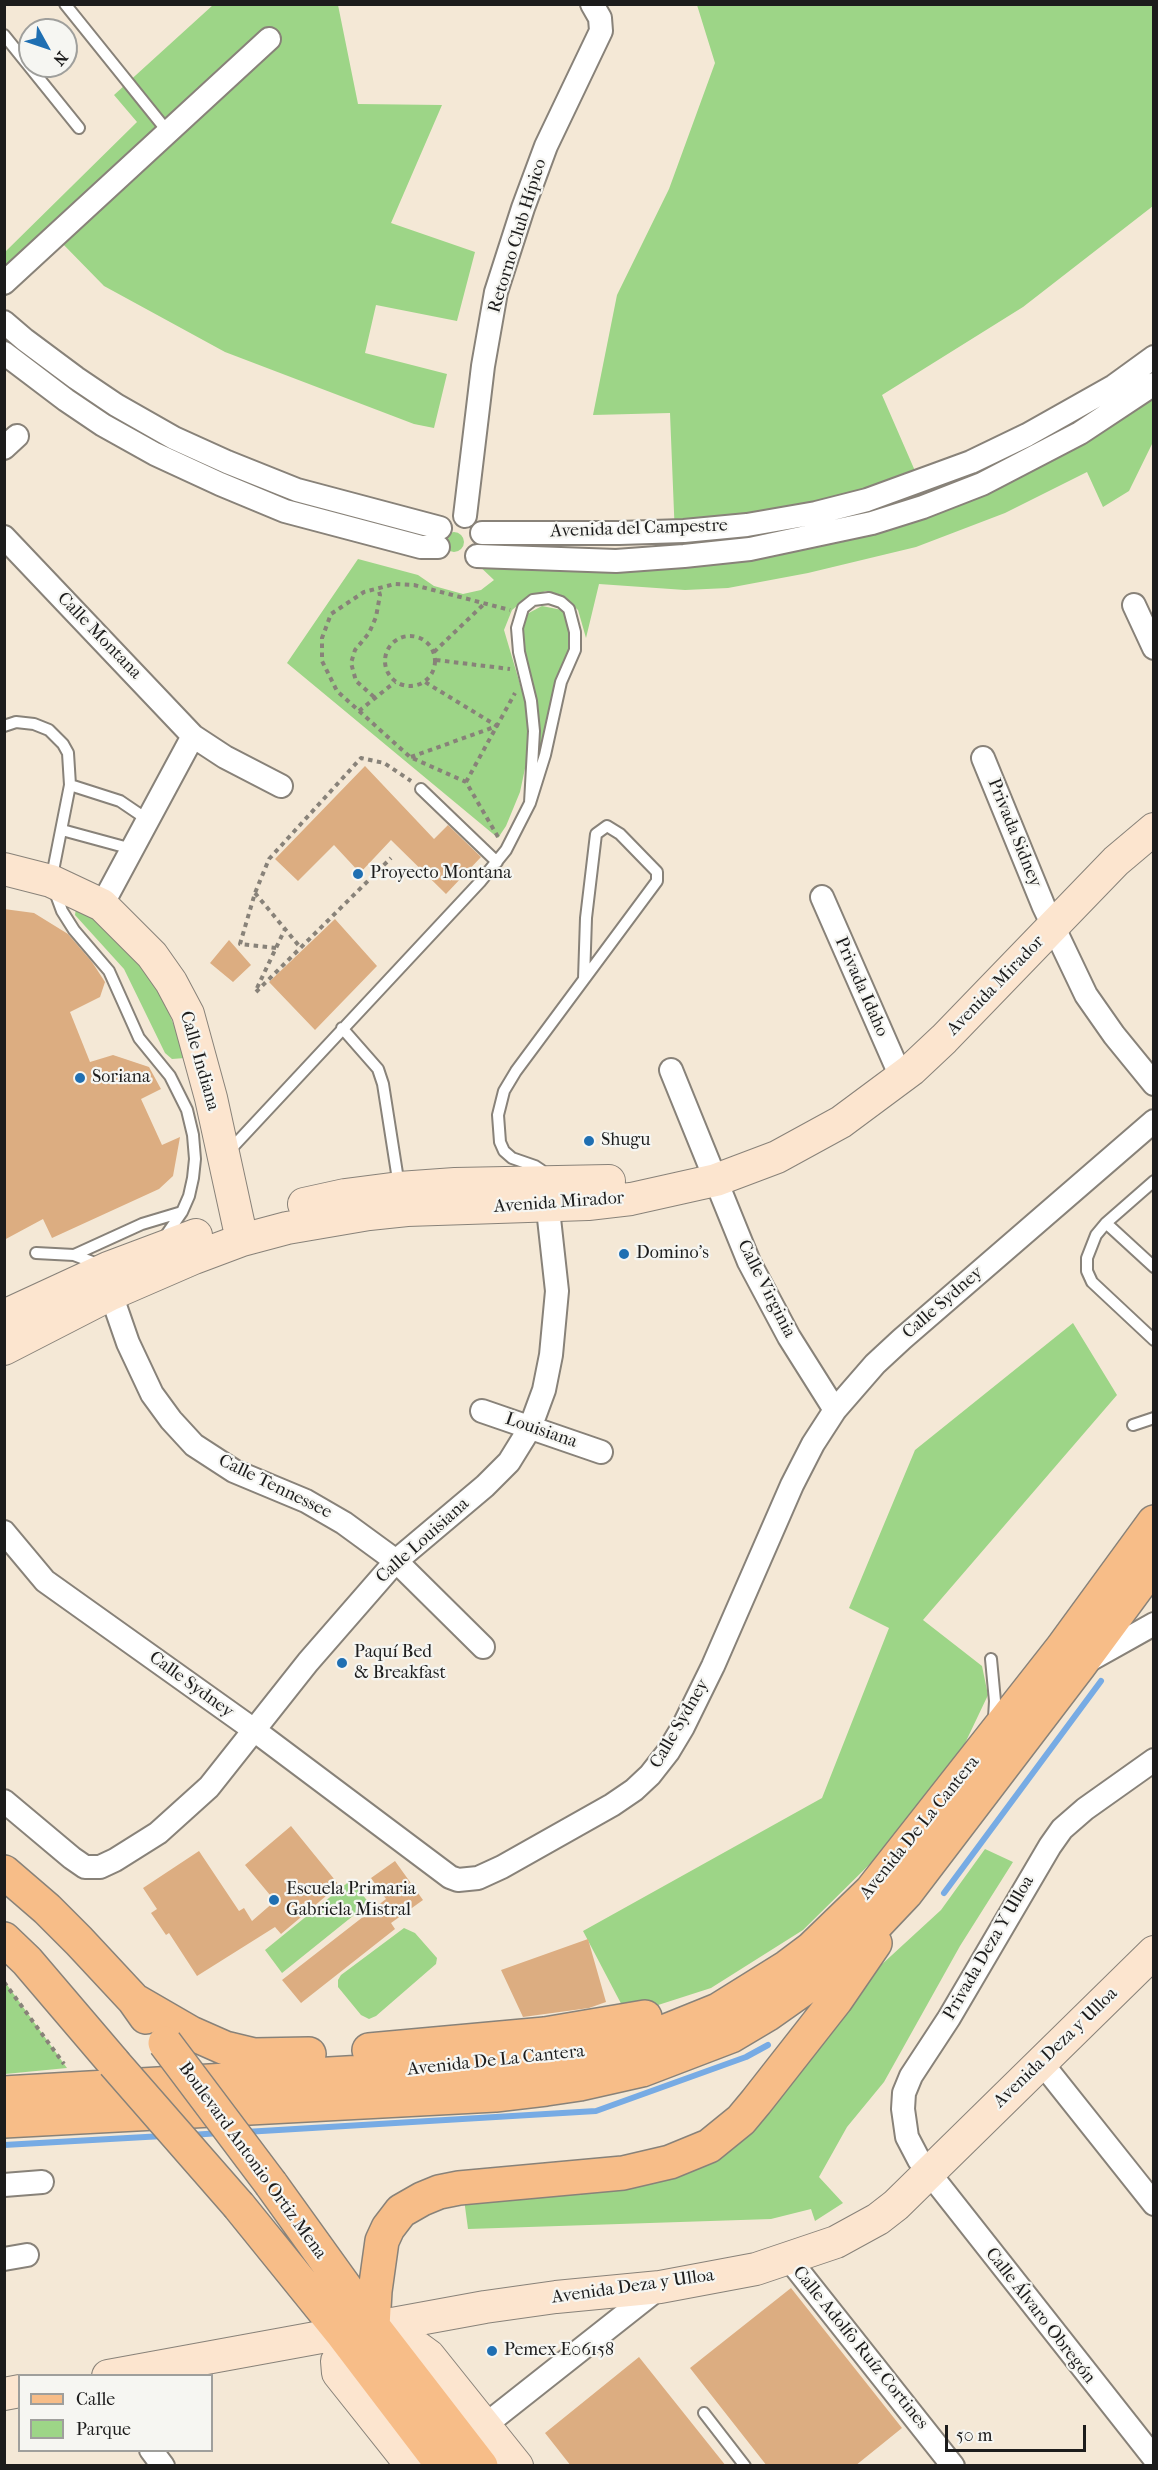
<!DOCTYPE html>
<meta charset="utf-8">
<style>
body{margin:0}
#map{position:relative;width:1158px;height:2470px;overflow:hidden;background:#f4e8d6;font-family:"IM FELL French Canon",serif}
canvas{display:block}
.frame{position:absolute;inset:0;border:6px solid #1c1c1c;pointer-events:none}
.legend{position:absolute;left:18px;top:2374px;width:195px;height:78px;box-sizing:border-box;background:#f6f6f2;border:2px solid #9f9f9c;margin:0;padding:8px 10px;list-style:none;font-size:18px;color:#1c1c1c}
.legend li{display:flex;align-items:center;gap:12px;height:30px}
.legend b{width:30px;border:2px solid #9f9f9c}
.north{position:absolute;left:18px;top:18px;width:60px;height:60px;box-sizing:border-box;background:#f6f6f2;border:2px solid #9f9f9c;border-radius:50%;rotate:130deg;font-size:16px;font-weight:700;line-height:24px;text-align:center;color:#1c1c1c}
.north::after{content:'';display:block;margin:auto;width:21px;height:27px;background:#1f6fb2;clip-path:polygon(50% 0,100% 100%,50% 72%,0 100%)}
.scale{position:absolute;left:945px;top:2425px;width:141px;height:27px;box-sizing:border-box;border:3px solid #1c1c1c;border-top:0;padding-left:8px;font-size:18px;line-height:21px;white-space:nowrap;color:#1c1c1c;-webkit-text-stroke:4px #f6f6f2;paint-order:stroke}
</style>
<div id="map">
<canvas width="1158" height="2470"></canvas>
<div class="frame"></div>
<ul class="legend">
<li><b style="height:8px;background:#f7bd88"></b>Calle</li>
<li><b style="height:16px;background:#9dd587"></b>Parque</li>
</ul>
<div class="north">N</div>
<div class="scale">50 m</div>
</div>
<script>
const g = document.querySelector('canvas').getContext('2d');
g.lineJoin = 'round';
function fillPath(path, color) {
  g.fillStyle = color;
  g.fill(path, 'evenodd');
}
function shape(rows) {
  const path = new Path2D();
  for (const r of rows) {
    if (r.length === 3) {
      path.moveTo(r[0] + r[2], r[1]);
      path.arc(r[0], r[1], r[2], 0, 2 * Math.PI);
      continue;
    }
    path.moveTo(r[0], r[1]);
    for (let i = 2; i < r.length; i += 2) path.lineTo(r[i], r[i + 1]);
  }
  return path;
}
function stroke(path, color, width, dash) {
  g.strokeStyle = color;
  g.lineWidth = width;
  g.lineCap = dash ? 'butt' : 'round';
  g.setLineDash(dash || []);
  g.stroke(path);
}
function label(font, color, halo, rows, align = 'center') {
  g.font = font + ' "IM FELL French Canon",serif';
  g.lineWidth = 4.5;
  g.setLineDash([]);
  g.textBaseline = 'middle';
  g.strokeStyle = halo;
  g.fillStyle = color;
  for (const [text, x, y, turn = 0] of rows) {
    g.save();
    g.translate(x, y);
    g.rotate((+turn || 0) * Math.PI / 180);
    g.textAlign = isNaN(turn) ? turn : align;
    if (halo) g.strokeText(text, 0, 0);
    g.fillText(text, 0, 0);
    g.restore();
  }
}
fillPath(shape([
 [213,5,338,5,358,104,442,105,391,223,475,252,457,321,376,305,365,353,447,374,434,428,414,424,225,352,104,286,59,240,5,297,5,252,137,122,114,95],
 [697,5,1153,5,1153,206,1023,307,882,395,922,487,675,537,670,413,593,415,617,295,669,189,715,63],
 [1153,383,1153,442,1129,491,1103,507,1087,472,1005,513,916,547,808,573,728,588,685,590,599,584,586,638,578,610,562,596,546,591,528,597,512,610,504,630,527,708,530,732,527,759,520,792,506,826,498,838,287,663,358,559,418,575,434,586,463,594,481,590,494,580,473,560,601,563,914,515],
 [454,542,10],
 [542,606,562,610,573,634,556,732,534,797,539,747,536,698,522,653,525,615],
 [76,908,100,920,130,948,158,987,183,1047,185,1058,172,1059,165,1053,124,969,75,915],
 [1073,1323,1117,1395,923,1620,982,1666,988,1695,958,1758,879,1855,803,1930,711,1988,627,2015,583,1931,822,1798,889,1628,849,1608,915,1450],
 [985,1849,1013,1862,960,1946,884,2082,847,2127,819,2177,843,2203,815,2221,811,2209,771,2219,468,2229,464,2199,680,2175,855,1989,941,1910],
 [351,1880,369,1903,282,1973,265,1950],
 [404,1928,415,1933,437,1958,436,1964,376,2016,369,2019,361,2015,338,1987,338,1980,341,1975],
 [5,1982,67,2068,5,2074]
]), '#9dd587');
stroke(shape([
 [944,1893,1101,1681],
 [245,2132,596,2111,746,2057,768,2045],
 [191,2135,220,2133],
 [4,2145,163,2136]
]), '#77abe4', 6);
fillPath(shape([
 [365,766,434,839,448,825,481,857,446,894,391,840,360,873,334,845,298,881,275,859],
 [4,909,34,913,68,934,92,962,105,982,100,997,70,1012,90,1062,113,1055,149,1067,161,1089,141,1099,162,1145,180,1137,173,1176,159,1189,52,1238,43,1219,4,1240],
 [335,919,377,966,315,1030,269,982],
 [229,940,251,965,233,982,210,963],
 [291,1826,339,1885,281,1934,275,1927,197,1976,169,1933,166,1935,151,1913,157,1909,143,1888,199,1851,239,1911,244,1908,252,1921,275,1901,245,1865],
 [395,1861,423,1900,391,1923,395,1929,301,2003,282,1980,386,1899,371,1878],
 [588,1939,606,2002,589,2008,523,2017,501,1970],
 [791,2288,902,2428,855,2466,767,2466,690,2368],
 [639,2357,726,2466,571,2466,545,2433]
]), '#dcad81');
const lane = shape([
 [65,4,168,132],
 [4,35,79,128],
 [4,726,16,722,34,724,49,730,63,744,68,753,70,785,51,881,62,911,74,930,109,971,139,1038,170,1076,187,1110,193,1135,195,1159,193,1178,189,1196,182,1212,164,1238],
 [70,785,120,801,148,820],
 [421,789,497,862],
 [62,830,132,849],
 [342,1028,378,1069,383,1084,399,1186],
 [229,1151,480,882,506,850,530,803,545,755,561,682,575,650,575,632,569,609,561,602,549,598,533,600,523,608,517,628,519,652,531,701,534,731,530,803],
 [545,1177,541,1170,535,1166,512,1158,504,1151,500,1142,498,1115,504,1091,516,1071,657,881,657,872,620,834,607,826,596,834,586,918,584,979],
 [1154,1181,1106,1223,1096,1235,1087,1258,1087,1271,1092,1282,1154,1340],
 [1106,1223,1154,1267],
 [36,1253,74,1255,100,1265],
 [74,1255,142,1224,182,1212],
 [1133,1425,1154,1418],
 [991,1659,995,1701,994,1718],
 [704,2413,745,2466]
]);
const street = shape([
 [4,283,269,39],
 [4,322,25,340,76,378,116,405,174,438,227,462,297,490,440,528],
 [4,353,66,400,103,425,155,454,220,484,285,511,421,547,438,547],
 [4,448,17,436],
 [465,516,483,366,496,292,523,208,546,146,601,31,600,18,592,4],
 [482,533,619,533,684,531,747,525,816,513,867,500,971,462,1027,435,1114,386,1154,357],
 [4,537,193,736,225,757,281,786],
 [477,556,616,561,684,556,750,549,872,523,923,507,982,484,1080,433,1154,384],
 [1134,605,1154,648],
 [983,758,1044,907,1086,995,1114,1035,1154,1084],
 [822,897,901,1077],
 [102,905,193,736],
 [671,1070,749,1262,789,1337,835,1410],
 [111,1294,128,1343,152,1394,171,1420,194,1445,234,1471,306,1501,344,1523,396,1561,483,1647],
 [482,1411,601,1452],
 [4,1532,45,1581,254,1730,450,1877,458,1880,478,1878,502,1867,612,1805,634,1790,650,1775,668,1752,683,1727,713,1666,792,1485,813,1444,835,1410,875,1364,902,1339,1154,1121],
 [1088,1661,1154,1624],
 [1154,1760,1085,1809,1062,1829,1050,1846,949,2018,911,2076,904,2093,903,2109,907,2137,919,2160,1154,2458],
 [4,1801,72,1858,85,1867,100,1867,115,1860,158,1833,209,1787,308,1662,396,1561,485,1486,509,1462,530,1428,544,1390,551,1355,557,1291,546,1191],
 [1041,2062,1154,2204],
 [4,2185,42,2182],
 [4,2259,27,2255],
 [789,2259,953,2466],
 [484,2426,660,2287],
 [151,2450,163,2466]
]);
const secondary = shape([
 [4,869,51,881,102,905,152,955,171,982,188,1014,211,1098,242,1240],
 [304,1204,345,1195,399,1188,455,1184,609,1181],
 [4,1316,108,1268,196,1235],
 [4,1349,111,1294,194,1258,242,1240,287,1228,369,1214,407,1210,588,1204,631,1199,716,1180,777,1157,841,1122,911,1070,944,1039,1116,861,1154,829],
 [383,2338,414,2345,429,2356,517,2466],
 [350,2343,337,2361,338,2373,412,2466],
 [108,2376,485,2307,556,2297,660,2287,756,2269,836,2242,878,2219,896,2205,1154,1952],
 [4,2394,20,2391]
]);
const primary = shape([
 [4,1872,47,1909,79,1941,134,2000,146,2017],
 [4,1939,27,1961,114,2063],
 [134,2000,191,2033,225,2048,254,2055,309,2054],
 [369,2050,545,2034,645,2017],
 [4,2093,501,2064,568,2057,620,2046,666,2031,718,2010,787,1967,811,1949,871,1891,1062,1648,1154,1522],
 [4,2121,495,2095,546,2089,580,2084,642,2070,731,2036,768,2014,802,1990,870,1931,906,1893,1079,1666,1154,1564],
 [271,2184,373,2326,481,2466],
 [239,2206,341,2332,443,2466],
 [373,2326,375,2291,382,2241,388,2228,401,2211,422,2199,439,2192,459,2188,623,2173,670,2162,709,2146,741,2120,756,2102,836,2000,875,1943]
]);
stroke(lane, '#888279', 14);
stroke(street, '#888279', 26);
stroke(secondary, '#888279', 34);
stroke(primary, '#888279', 36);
stroke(shape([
 [410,661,25],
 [434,652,484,604],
 [436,660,510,669],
 [374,697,356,681,351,663,355,650,369,633,376,617,380,595,378,588],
 [359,711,395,682],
 [411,757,497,726,425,682],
 [466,782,515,693],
 [498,837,466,782,410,757,337,691,322,661,322,638,331,614,364,592,395,584,414,585,510,610],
 [255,893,300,947],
 [276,948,240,944,255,893,269,859,361,758,384,763,411,781],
 [257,988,285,929],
 [256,992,391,858],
 [4,1982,64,2064]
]), '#888279', 4, [4.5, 4.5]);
stroke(lane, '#fff', 10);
stroke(street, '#fff', 22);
stroke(secondary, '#fce5cf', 32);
stroke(primary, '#f7bd88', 33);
const primaryBridge = shape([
 [165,2043,271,2184],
 [114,2063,239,2206]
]);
stroke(primaryBridge, '#888279', 36, []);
stroke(primaryBridge, '#f7bd88', 33);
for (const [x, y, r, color] of [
 [358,874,6,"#1f6fb2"],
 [80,1078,6,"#1f6fb2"],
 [589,1141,6,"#1f6fb2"],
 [624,1254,6,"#1f6fb2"],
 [342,1663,6,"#1f6fb2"],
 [274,1900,6,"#1f6fb2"],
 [492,2351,6,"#1f6fb2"]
]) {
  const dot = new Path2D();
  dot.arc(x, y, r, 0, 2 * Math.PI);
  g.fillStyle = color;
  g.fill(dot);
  stroke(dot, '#f6f6f2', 2);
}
label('18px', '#1c1c1c', '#f6f6f2', [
 ["Retorno Club Hípico",518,236,-73],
 ["Avenida del Campestre",639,529,-2],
 ["Calle Montana",99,636,46],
 ["Privada Sidney",1014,833,68],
 ["Avenida Mirador",996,986,-46],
 ["Privada Idaho",861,987,66],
 ["Calle Indiana",199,1061,74],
 ["Avenida Mirador",559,1203,-4],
 ["Calle Virginia",766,1289,63],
 ["Calle Sydney",943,1303,-41],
 ["Louisiana",541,1431,19],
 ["Calle Tennessee",275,1487,26],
 ["Calle Louisiana",423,1541,-42],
 ["Calle Sydney",191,1685,36],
 ["Calle Sydney",680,1724,-60],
 ["Avenida De La Cantera",920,1828,-51],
 ["Privada Deza Y Ulloa",989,1948,-60],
 ["Avenida Deza y Ulloa",1056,2048,-44],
 ["Avenida De La Cantera",496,2061,-6],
 ["Boulevard Antonio Ortiz Mena",252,2161,54],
 ["Avenida Deza y Ulloa",633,2287,-8],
 ["Calle Álvaro Obregón",1040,2316,52],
 ["Calle Adolfo Ruíz Cortines",860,2348,51]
]);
label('18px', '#1c1c1c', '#f6f6f2', [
 ["Proyecto Montana",370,874],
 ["Soriana",92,1078],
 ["Shugu",601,1141],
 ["Domino's",636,1254],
 ["Paquí Bed",354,1653],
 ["& Breakfast",354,1674],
 ["Escuela Primaria",286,1890],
 ["Gabriela Mistral",286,1911],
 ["Pemex E06158",504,2351]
], 'left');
</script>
